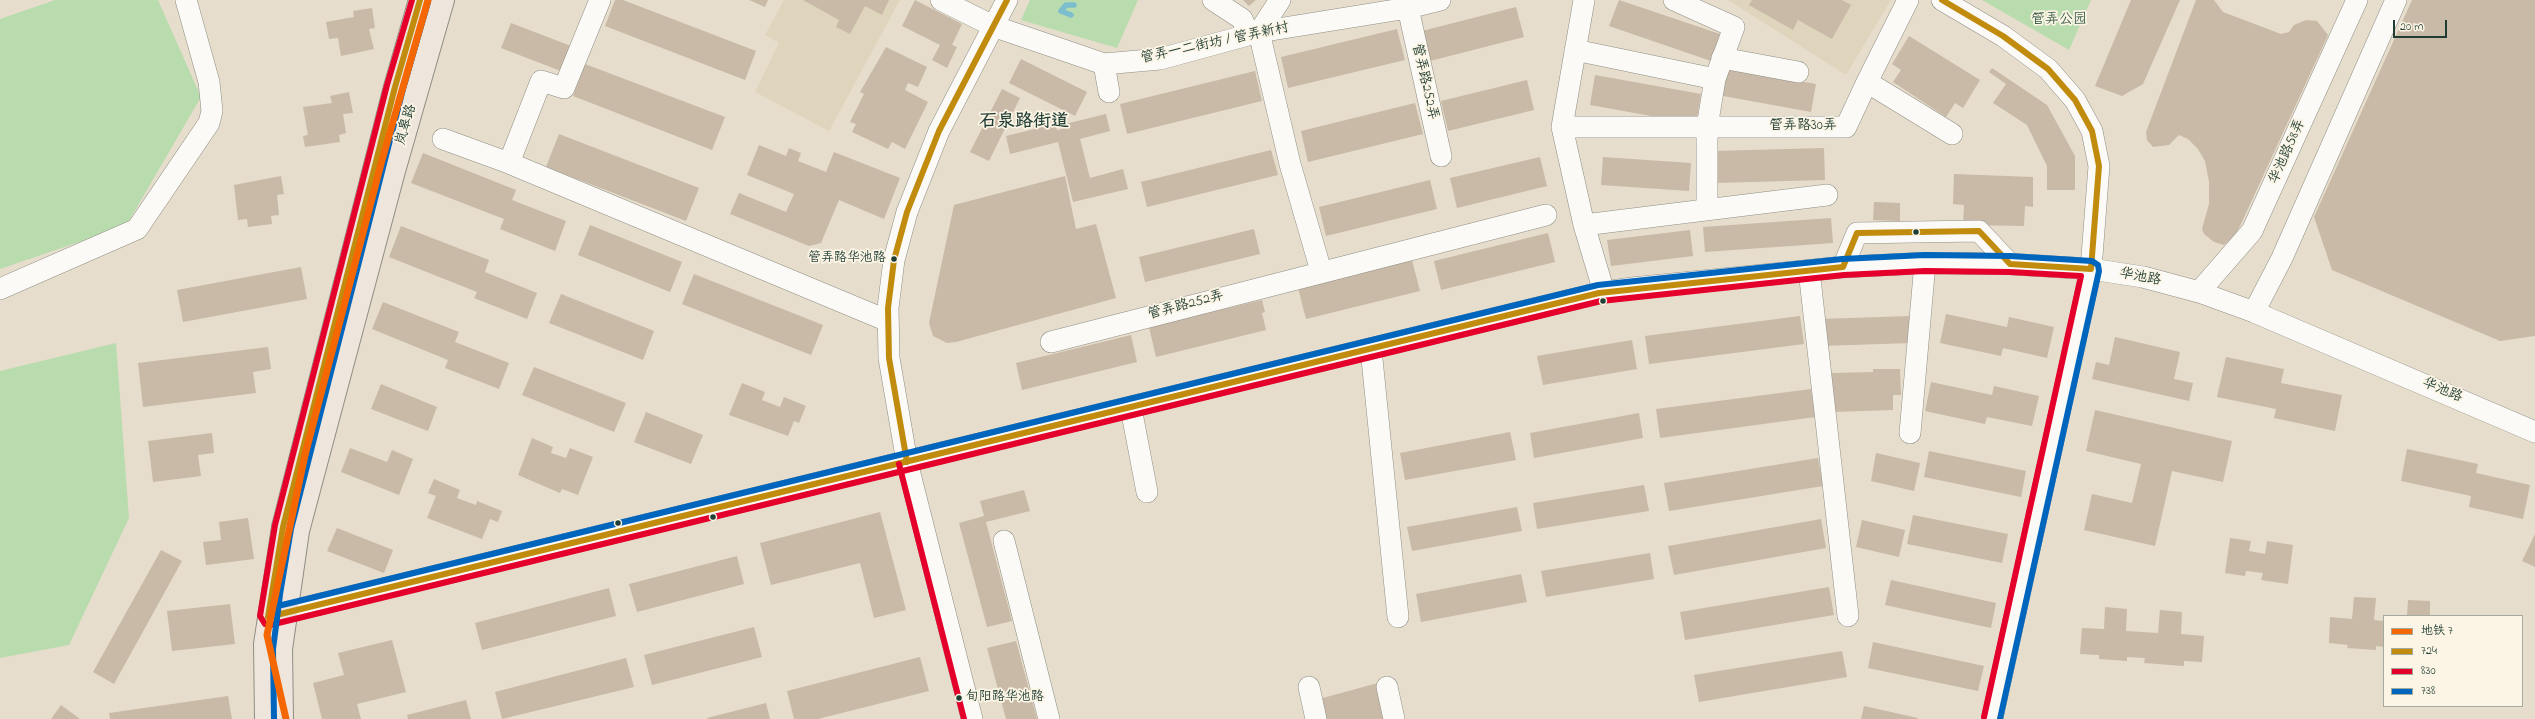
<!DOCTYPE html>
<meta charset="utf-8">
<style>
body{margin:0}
#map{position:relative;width:2535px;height:719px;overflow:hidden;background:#e7ddcc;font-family:"Indie Flower","LXGW WenKai TC",sans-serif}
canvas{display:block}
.legend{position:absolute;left:2383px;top:615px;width:140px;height:92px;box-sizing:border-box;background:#fcf5e5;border:1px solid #a4ab9e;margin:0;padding:5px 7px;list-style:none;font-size:12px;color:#1f3d34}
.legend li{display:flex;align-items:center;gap:8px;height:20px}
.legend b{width:20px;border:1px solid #a4ab9e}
.scale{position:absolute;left:2393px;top:20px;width:54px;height:18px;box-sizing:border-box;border:2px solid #1f3d34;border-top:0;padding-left:5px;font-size:12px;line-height:14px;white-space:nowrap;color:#1f3d34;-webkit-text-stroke:3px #fcf5e5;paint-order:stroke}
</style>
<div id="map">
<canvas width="2535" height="719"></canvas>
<ul class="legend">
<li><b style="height:5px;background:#f46703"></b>地铁 7</li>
<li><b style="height:5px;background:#c18c0d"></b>724</li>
<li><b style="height:5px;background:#e4002b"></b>830</li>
<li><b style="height:5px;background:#0065bd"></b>738</li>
</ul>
<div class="scale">20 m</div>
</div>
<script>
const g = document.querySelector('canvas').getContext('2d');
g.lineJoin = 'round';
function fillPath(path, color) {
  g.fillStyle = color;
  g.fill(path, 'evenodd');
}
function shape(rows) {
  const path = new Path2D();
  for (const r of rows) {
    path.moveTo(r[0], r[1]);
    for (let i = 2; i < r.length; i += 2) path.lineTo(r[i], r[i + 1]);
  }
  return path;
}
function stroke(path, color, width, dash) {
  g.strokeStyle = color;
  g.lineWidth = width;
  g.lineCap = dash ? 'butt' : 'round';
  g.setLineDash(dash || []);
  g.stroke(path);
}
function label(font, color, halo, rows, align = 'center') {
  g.font = font + ' "Indie Flower","LXGW WenKai TC",sans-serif';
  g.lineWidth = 3.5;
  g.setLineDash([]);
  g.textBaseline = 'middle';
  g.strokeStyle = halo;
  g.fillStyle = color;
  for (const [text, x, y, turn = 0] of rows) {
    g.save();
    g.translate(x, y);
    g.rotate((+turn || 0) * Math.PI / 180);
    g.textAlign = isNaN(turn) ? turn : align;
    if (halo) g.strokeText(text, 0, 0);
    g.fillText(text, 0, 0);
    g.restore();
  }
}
fillPath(shape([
 [784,0,900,0,829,131,755,92,779,43,765,35],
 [1728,0,1891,0,1846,75]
]), '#dfd5bc');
fillPath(shape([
 [55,0,158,0,201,97,126,226,0,269,0,19],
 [1030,0,1138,0,1117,48,1021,20],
 [1982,0,2091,0,2069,50],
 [116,343,129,518,69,645,0,658,0,371]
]), '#b9dcae');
stroke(shape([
 [1071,15,1061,11,1066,5,1074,5]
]), '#7cbecd', 5.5);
fillPath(shape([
 [615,0,623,0,756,51,745,80,605,26],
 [749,0,768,0,765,7],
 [803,0,889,0,882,15,865,6,850,34,836,27,839,20],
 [915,0,962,24,952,45,957,47,947,68,932,60,940,45,902,26],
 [1243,0,1256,0,1249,6],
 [1619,0,1720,34,1711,61,1609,26],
 [1752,0,1842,0,1851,5,1832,39,1798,20,1793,30,1749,5],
 [2131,0,2180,0,2143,84,2122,96,2095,86],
 [2196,0,2214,0,2223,12,2281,34,2289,32,2294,25,2306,20,2317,21,2328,35,2241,224,2236,234,2224,245,2214,242,2204,234,2202,229,2209,204,2209,182,2205,161,2198,149,2188,139,2179,135,2169,145,2153,147,2147,140,2146,132],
 [2412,0,2535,0,2535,336,2500,341,2332,270,2314,217],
 [1516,7,1524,37,1430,61,1422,31],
 [372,8,375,28,369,29,374,49,341,56,338,38,329,39,326,22,354,17,353,11],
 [511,23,571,46,561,71,501,48],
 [1397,29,1405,60,1288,88,1281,57],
 [1909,36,1980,80,1963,108,1955,103,1946,117,1893,82,1901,70,1892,64],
 [886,47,927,67,918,87,908,83,905,90,928,102,905,149,892,142,888,149,852,132,856,124,850,122,864,94,860,92],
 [1021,59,1087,92,1075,116,1009,83],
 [585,64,725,117,712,150,573,96],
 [1723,68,1816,84,1811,112,1718,95],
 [1992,68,2047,105,2075,156,2075,190,2047,190,2047,166,2027,125,1993,103,2006,84,1989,72],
 [1255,71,1262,101,1127,134,1120,104],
 [1595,75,1701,94,1696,124,1590,105],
 [1527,80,1534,110,1448,131,1441,101],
 [1002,89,1020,98,989,161,970,152],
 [349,92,353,113,343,114,346,133,339,135,340,142,305,147,303,136,308,135,303,107,332,103,330,96],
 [1415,103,1423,134,1308,162,1301,131],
 [1106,114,1110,131,1080,139,1090,178,1123,169,1128,189,1073,202,1058,142,1010,154,1006,136,1055,124,1057,130,1062,129,1061,125],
 [559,134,699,188,686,221,546,167],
 [759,145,786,156,789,148,801,153,798,161,826,172,834,152,900,178,884,219,839,200,821,243,809,246,730,214,739,193,786,212,794,194,747,175],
 [1824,148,1825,180,1714,183,1713,151],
 [1271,150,1278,175,1147,207,1141,182],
 [423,153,516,190,512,200,566,221,555,251,500,229,504,219,411,183],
 [1540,157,1547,186,1457,208,1450,178],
 [1603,157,1691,163,1689,191,1601,185],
 [1954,174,2033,177,2033,207,2025,206,2024,226,1963,225,1964,205,1953,204],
 [281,176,284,194,277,195,279,215,271,216,272,224,248,227,247,219,238,220,234,185],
 [1065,176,1076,229,1096,224,1116,298,956,342,947,343,933,336,929,323,954,205],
 [1430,180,1437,209,1326,236,1319,207],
 [1874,202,1900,203,1900,221,1873,220],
 [1831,218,1833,243,1705,252,1703,227],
 [590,225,682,262,670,292,578,255],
 [401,226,489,260,485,272,537,293,527,319,474,298,477,292,389,257],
 [1254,229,1260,254,1145,282,1139,257],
 [1690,230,1693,256,1611,266,1607,240],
 [1548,233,1555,262,1441,290,1434,261],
 [1412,260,1420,291,1306,319,1298,288],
 [301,267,307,299,183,322,177,290],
 [694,274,823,325,811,355,682,304],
 [561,294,654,331,643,360,549,323],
 [1262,300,1265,312,1262,313,1266,330,1156,357,1149,327],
 [383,302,459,332,455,342,509,363,499,389,445,368,448,360,372,329],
 [1946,314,2007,327,2009,317,2054,327,2047,358,2003,348,2001,356,1940,343],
 [1800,316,1804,344,1649,364,1645,336],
 [1911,316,1912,343,1820,346,1819,319],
 [1131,335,1137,362,1022,390,1016,363],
 [2115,337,2180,352,2174,379,2193,383,2189,401,2092,379,2096,362,2109,365],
 [1632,340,1637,369,1543,385,1537,356],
 [268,347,271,369,253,372,256,393,143,407,138,363],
 [2226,357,2284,369,2281,383,2342,395,2335,431,2274,418,2276,409,2217,397],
 [534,367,626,403,614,432,522,395],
 [1873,369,1900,369,1901,395,1893,395,1893,410,1833,412,1832,373,1873,372],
 [1931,382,1992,395,1994,386,2039,396,2032,426,1987,417,1985,424,1925,411],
 [742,383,765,392,762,400,780,407,784,397,806,406,799,423,794,421,788,436,729,415],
 [381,384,437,407,428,431,371,409],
 [1811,389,1815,417,1660,438,1656,409],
 [2095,410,2232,441,2223,482,2172,471,2155,546,2084,530,2092,494,2132,503,2141,464,2086,451],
 [646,412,703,435,691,464,634,442],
 [1639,413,1643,438,1534,458,1530,433],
 [1510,432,1516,460,1405,480,1400,453],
 [212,433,214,453,198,455,201,476,153,482,148,441],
 [532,438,553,447,551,453,566,458,570,448,593,457,578,495,562,489,560,493,518,475],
 [350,448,387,462,392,450,413,459,399,495,341,472],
 [2407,449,2478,464,2476,473,2530,485,2523,519,2469,507,2471,496,2401,481],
 [1929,451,2026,471,2021,497,1924,477],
 [1876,453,1920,463,1914,491,1871,481],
 [1818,458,1823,486,1669,511,1664,483],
 [434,479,460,490,457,498,476,505,477,501,502,511,498,522,490,519,482,539,427,518,436,496,428,493],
 [1644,485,1649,511,1537,529,1533,503],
 [1024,490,1030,511,986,522,1012,621,987,627,959,523,984,516,980,501],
 [1517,507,1522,531,1412,551,1407,527],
 [880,512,906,610,874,618,860,563,771,585,760,543],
 [1913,515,2008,534,2002,563,1907,544],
 [248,518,254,559,206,565,203,542,221,540,219,522],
 [1821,519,1826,548,1674,575,1668,546],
 [1862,520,1905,530,1899,557,1856,547],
 [337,528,393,550,384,573,327,551],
 [2535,534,2535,567,2522,561],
 [2230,538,2251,541,2249,551,2265,554,2267,541,2293,545,2288,584,2261,580,2263,573,2246,571,2245,576,2225,573],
 [161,550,182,561,114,684,93,672],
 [1650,553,1654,579,1546,597,1541,571],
 [737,556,744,584,637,612,629,584],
 [1521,574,1527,602,1421,622,1416,594],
 [1891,580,1996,603,1991,628,1885,605],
 [1829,587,1834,615,1685,640,1680,612],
 [609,588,616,616,482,650,475,623],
 [2354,597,2376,598,2374,620,2384,621,2384,647,2376,646,2376,650,2347,648,2348,645,2329,643,2330,617,2352,619],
 [2408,600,2430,601,2430,616,2407,616],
 [230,604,235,644,172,651,167,611],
 [2105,607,2127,609,2126,631,2158,633,2160,610,2182,612,2181,634,2204,636,2202,662,2184,661,2184,666,2144,663,2145,658,2127,657,2127,661,2099,659,2099,655,2080,654,2082,628,2104,629],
 [754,627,762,657,652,685,644,655],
 [392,640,406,692,357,704,361,719,322,719,313,683,344,675,338,653],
 [1016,641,1037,719,1006,719,987,648],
 [1873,642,1984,666,1978,691,1868,668],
 [1842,651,1847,677,1699,702,1694,675],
 [920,657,929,691,818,719,794,719,787,691],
 [626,658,634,687,502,719,495,692],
 [1378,683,1388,719,1325,719,1319,699],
 [228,696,232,719,110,719,109,713],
 [466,700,471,719,408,719,407,715],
 [766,703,770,719,707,719,707,718],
 [61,705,80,719,51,719],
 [1864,706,1918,718,1918,719,1861,719]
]), '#c9b9a7');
const minor = shape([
 [941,0,993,26,1104,64,1160,59,1259,32,1408,8,1440,0],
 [1213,0,1242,19,1249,35],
 [1280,0,1259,32,1290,164,1321,271],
 [1584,0,1562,127,1584,225,1604,292],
 [1674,0,1734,27,1715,79,1707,127,1707,210],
 [1942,0,2003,36,2048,69,2075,100,2092,131,2099,166,2091,269,1992,719],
 [1408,8,1441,156],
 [1575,50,1715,79],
 [1722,58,1798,72],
 [1104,64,1109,92],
 [1867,82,1908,0],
 [1562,127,1846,127,1867,82,1952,134],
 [443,139,509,163,888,321],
 [509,163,541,81,564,88,600,0],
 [1584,225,1827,195],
 [1843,267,1857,233,1914,232,1979,231,2010,264],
 [1809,270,1848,616],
 [0,289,137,229,209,123,212,111,209,82,186,0],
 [2199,292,2252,231,2357,0],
 [2254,312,2282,258,2396,0],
 [1051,342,1546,215],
 [1371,349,1398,617],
 [1131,408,1147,492],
 [1910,433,1925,263],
 [1004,541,1049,719],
 [271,616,1599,293,1632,288,1843,267,1925,263,2010,264,2091,269,2143,277,2199,292,2254,312,2535,432],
 [1309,687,1316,719],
 [1387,687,1394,719],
 [972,719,907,462,889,358,888,308,894,260,907,212,939,131,1007,0]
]);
const major = shape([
 [266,719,265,644,283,527,395,87,420,0],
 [282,719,281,649,298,531,394,171,443,0]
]);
stroke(minor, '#8e8e84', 22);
stroke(major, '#8e8e84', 24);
stroke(minor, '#fbfaf7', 21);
stroke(major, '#eee5dc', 22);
stroke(shape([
 [420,0,395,87,283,527,268,617,1599,293,1843,267,1857,233,1979,231,2010,264,2091,269,2099,166,2092,131,2075,100,2048,69,2003,36,1942,0],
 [907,462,889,358,888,308,894,260,907,212,939,131,1007,0]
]), '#c18c0d', 6);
stroke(shape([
 [412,0,387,85,275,525,260,616,265,624,270,625,1601,301,1844,275,1925,271,2010,272,2081,276,1984,717],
 [899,464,964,719]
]), '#e4002b', 6);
stroke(shape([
 [428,2,403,89,291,529,278,606,1598,285,1842,259,1925,255,2010,256,2092,261,2098,265,2099,271,2000,719],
 [274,719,273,649,282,579]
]), '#0065bd', 6);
stroke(shape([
 [286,719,267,635,305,455,382,160,428,0]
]), '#f46703', 7);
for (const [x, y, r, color] of [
 [1916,232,3.5,"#1f3d34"],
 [894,259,3.5,"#1f3d34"],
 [1603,301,3.5,"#1f3d34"],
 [713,517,3.5,"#1f3d34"],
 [618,523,3.5,"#1f3d34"],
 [959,698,3.5,"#1f3d34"]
]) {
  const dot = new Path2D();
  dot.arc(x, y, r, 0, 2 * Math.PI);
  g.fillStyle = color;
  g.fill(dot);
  stroke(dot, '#fcf5e5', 1.5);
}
label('13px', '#1f3d34', '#fcf5e5', [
 ["管弄路华池路",886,259],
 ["旬阳路华池路",966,698,"left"]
], 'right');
label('14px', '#365d47', '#fcf5e5', [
 ["管弄公园",2059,21]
]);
label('14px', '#1f3d34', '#fcf5e5', [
 ["管弄一二街坊 / 管弄新村",1215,44,-12],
 ["管弄路252弄",1424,82,77],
 ["岚皋路",407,125,-74],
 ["管弄路30弄",1803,127],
 ["华池路58弄",2288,152,-66],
 ["华池路",2140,278,11],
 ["管弄路252弄",1186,306,-15],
 ["华池路",2442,391,23]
]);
label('bold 18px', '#1f3d34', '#fcf5e5', [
 ["石泉路街道",1024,123]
]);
</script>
